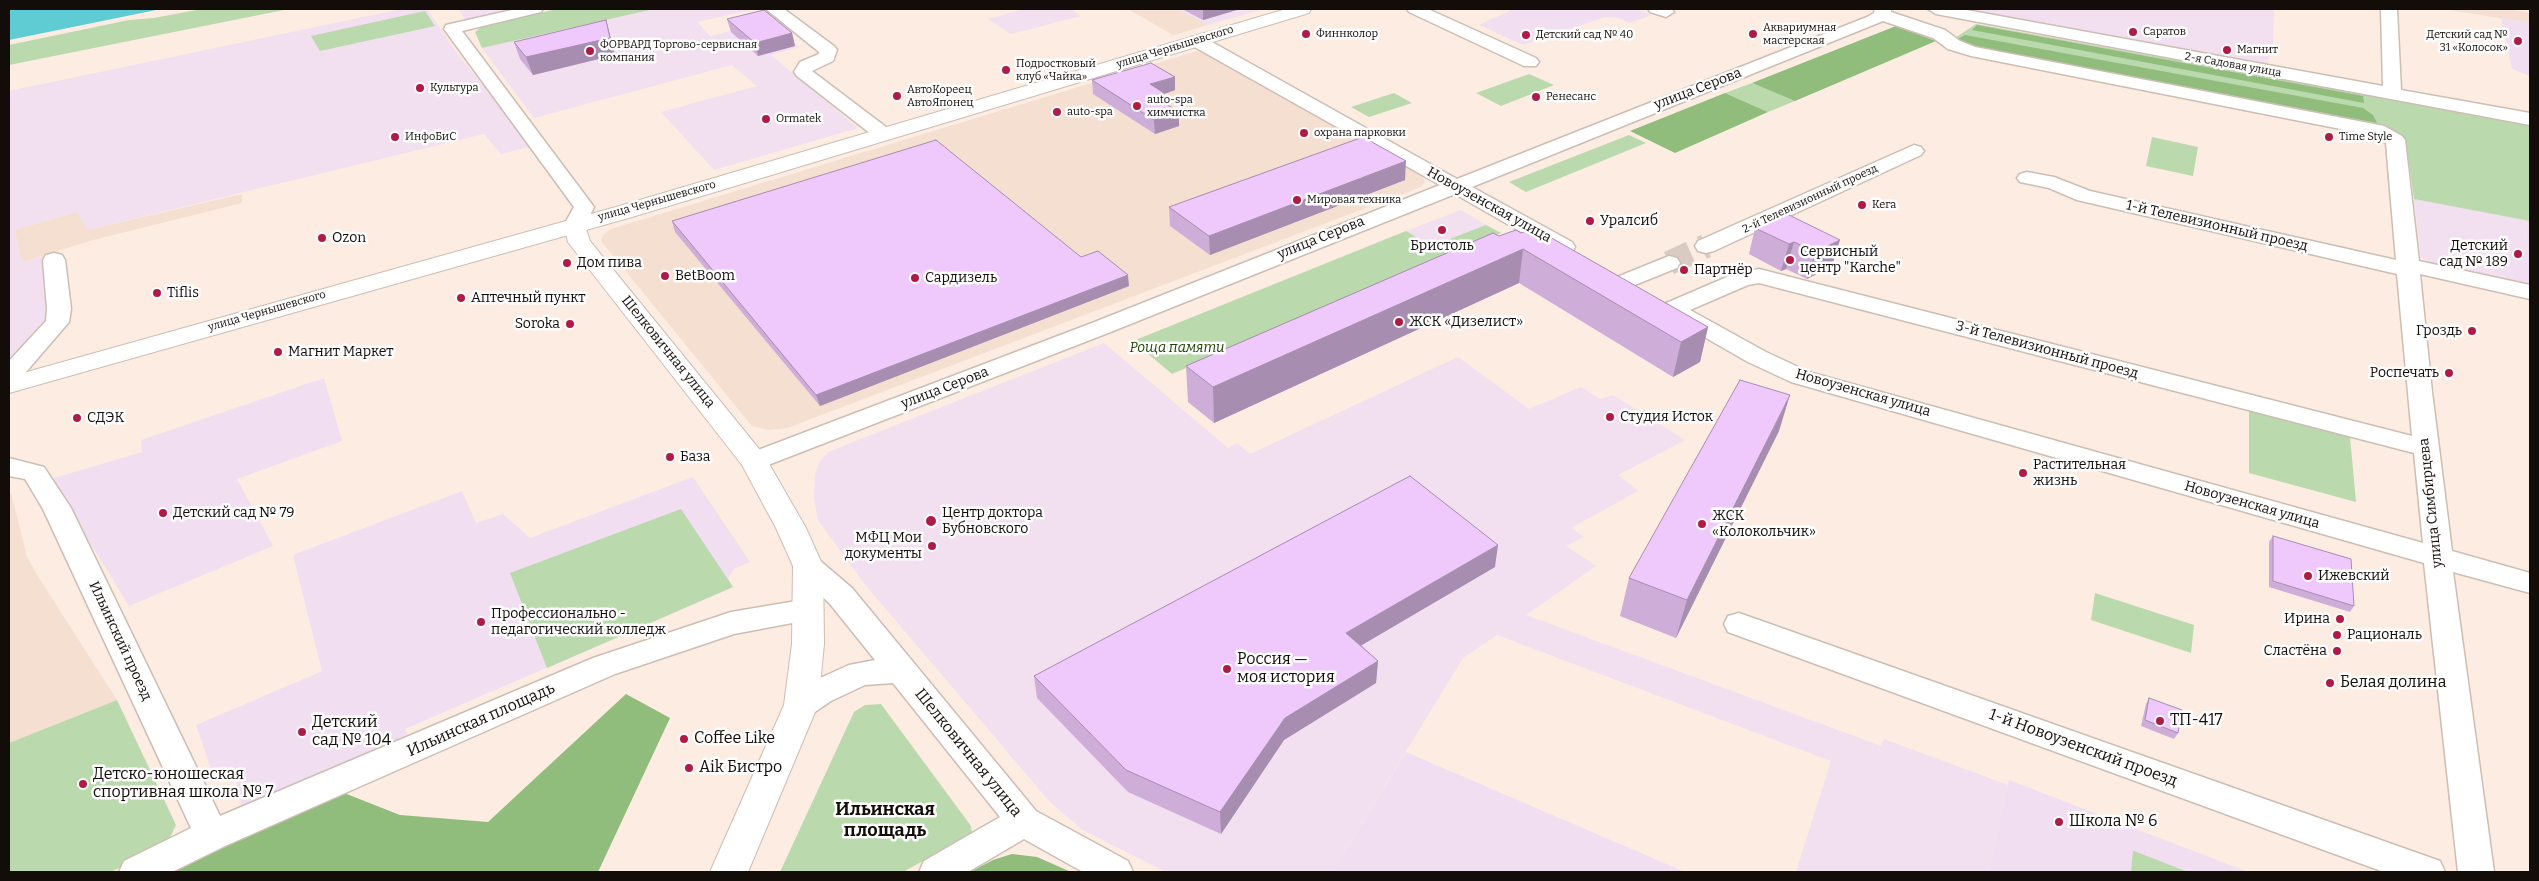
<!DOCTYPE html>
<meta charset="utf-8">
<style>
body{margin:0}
#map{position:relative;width:2539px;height:881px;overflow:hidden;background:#fcece2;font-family:Bitter,serif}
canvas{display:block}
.frame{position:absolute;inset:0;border:10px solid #130d0a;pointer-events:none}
</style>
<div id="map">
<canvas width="2539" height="881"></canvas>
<div class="frame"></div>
</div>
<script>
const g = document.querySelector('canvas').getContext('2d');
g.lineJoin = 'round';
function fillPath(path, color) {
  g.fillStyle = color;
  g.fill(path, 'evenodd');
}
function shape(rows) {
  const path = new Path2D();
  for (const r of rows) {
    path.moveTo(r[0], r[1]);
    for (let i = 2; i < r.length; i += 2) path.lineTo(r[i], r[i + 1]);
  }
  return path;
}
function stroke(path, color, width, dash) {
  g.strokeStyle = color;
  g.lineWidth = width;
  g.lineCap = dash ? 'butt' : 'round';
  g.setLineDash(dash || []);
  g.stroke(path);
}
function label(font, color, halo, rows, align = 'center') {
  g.font = font + ' Bitter,serif';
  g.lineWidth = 5;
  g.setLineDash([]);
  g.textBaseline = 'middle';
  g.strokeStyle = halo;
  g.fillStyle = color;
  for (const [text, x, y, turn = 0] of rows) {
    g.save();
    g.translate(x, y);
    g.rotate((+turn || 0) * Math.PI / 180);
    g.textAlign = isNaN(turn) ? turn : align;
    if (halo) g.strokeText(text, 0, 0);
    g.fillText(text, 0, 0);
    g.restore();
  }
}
fillPath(shape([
 [402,9,427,9,457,53,532,146,501,154,484,134,87,230,77,212,15,230,22,262,46,255,50,322,9,367,9,91],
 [459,9,516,9,465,20],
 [654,9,755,9,697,22,710,36,769,22,799,47,771,55,858,128,714,170,661,112,757,86,732,65,534,118,482,48],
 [1024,9,1071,9,1081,16,1011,34,988,19],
 [1177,9,1263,9,1208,25],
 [1961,9,2274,9,2273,45,2266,66],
 [2414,199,2524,219,2527,253,2504,248,2515,284,2435,266,2421,257],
 [1461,210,1486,225,1431,246,1406,231],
 [1104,343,1228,448,1237,443,1250,454,1458,357,1529,409,1581,387,1600,399,1613,395,1685,440,1618,475,1638,491,1571,528,1584,537,1566,546,1596,566,1526,615,1881,746,1884,739,2008,785,1989,872,1796,872,1831,761,1497,635,1463,658,1332,872,1166,872,1081,829,1050,802,863,582,818,520,814,498,815,474,820,461,828,452]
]), '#f2dfef');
fillPath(shape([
 [1128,9,1177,9,1208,25,1173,35],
 [2444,9,2507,9,2530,13,2530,23],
 [1197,51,1206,53,1422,176,1425,182,1421,187,787,428,769,430,752,426,601,241,603,235,611,229],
 [242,194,242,203,93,240,22,262,15,230,77,212,87,230],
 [11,493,27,557,39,578,117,700,9,743,9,494]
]), '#f4dfd0');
fillPath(shape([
 [1514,9,1635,9,1652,15,1629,23,1618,18,1605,17,1523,45,1479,25],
 [2501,18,2530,23,2530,76,2512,69],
 [2524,219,2530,221,2530,288,2515,284,2503,248,2527,252],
 [324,378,342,441,237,479,273,546,129,606,51,479,142,452,141,440],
 [693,477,750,562,734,569,728,578,733,587,405,729,407,735,242,807,233,767,211,769,196,725,322,671,293,555,462,491,476,523,503,514,530,538],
 [1406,752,1685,872,1332,872],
 [2009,780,2248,872,1989,872]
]), '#f1dff1');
fillPath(shape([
 [202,9,289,9,9,65,9,45,129,20,154,18],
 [557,9,654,9,482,48,475,32,483,26],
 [425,11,435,26,320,51,311,36],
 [1976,24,2530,124,2530,221,2414,199,2406,141,2396,132,2381,127,1972,47,1952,40],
 [1529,74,1554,85,1501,106,1476,93],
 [1752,83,1795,101,1768,112,1725,93],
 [1394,93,1412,103,1369,117,1351,107],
 [1629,135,1646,143,1526,192,1509,182],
 [2152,137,2198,147,2193,176,2146,166],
 [1486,225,1501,233,1172,374,1133,341,1406,231,1431,246],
 [2249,411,2350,437,2356,502,2249,473],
 [681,509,733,587,547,668,510,573],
 [2095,593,2194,625,2191,653,2091,620],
 [117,700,176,825,165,848,110,872,9,872,9,743],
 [881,704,971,826,972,834,903,872,780,872,854,712,865,705],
 [2133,851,2134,851,2188,872,2131,872]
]), '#bad9ad');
fillPath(shape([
 [1977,25,2363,96,2364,103,1972,30],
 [1896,26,1936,41,1795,101,1752,83],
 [1965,35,2363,108,2373,115,2377,123,1972,46,1956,40],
 [1725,93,1768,112,1675,153,1630,131],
 [626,694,670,718,598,872,170,872,194,854,339,791,400,815,488,822],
 [1012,854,1037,857,1071,872,970,872,993,860]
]), '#90bc7c');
fillPath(shape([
 [9,9,161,9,9,40]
]), '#5eccd2');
stroke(shape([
 [1669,263,1706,246]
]), '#d9cbc2', 24, [24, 12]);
const street = shape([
 [516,9,543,9,541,12,462,31,594,207,583,230,575,231,567,230,564,225,574,207,444,29,446,25,516,9],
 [766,9,784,9,834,46,837,50,833,61,812,71,890,130,893,134,890,138,876,138,797,76,794,72,800,62,819,54,819,52,766,9],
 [1407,9,1428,9,1536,58,1539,62,1536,66,1524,66,1409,12,1407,9],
 [1648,9,1672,9,1674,12,1666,17,1650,12,1648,9],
 [1875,9,1891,9,1891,12,1945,30,1960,41,1975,47,2384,126,2402,136,2405,140,2419,261,2530,285,2530,299,2420,274,2432,392,2452,551,2530,573,2530,593,2453,572,2494,872,2458,872,2424,563,1791,382,1748,362,1664,314,1660,309,1664,304,1734,274,1759,269,2412,436,2397,274,2077,200,2049,188,2020,182,2017,178,2020,174,2027,172,2054,177,2090,191,2396,260,2386,143,2371,135,1971,56,1948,49,1933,38,1883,21,1472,187,1572,242,1575,247,1572,252,1564,254,1556,252,1455,194,1108,333,763,467,754,470,745,467,741,461,745,455,1092,323,1440,185,1191,45,1189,41,1191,37,1203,37,1457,179,1867,17,1874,13,1875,9],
 [1759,283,2414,453,2423,543,1809,372,1766,352,1690,310,1748,285,1759,283],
 [1928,9,1961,9,2383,86,2381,9,2397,9,2401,90,2530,113,2530,125,1936,14,1928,9],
 [1914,145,1921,147,1924,151,1921,155,1714,251,1706,253,1698,251,1695,246,1698,241,1914,145],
 [54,253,62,255,65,260,71,309,69,322,26,372,18,390,9,392,9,361,46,321,47,309,43,260,46,255,54,253],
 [1669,256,1677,258,1680,263,1677,268,1625,289,1617,287,1614,282,1617,277,1669,256],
 [9,458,44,467,71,508,220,816,593,658,731,612,808,599,819,602,823,610,819,618,734,634,615,674,225,846,172,872,119,872,124,861,191,828,43,509,25,479,9,476,9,458],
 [808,556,818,559,852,588,1036,811,1128,861,1133,872,1083,872,1024,839,968,872,919,872,924,861,1000,817,893,683,865,685,831,701,812,714,801,718,790,714,785,705,790,696,809,683,849,665,875,660,830,604,798,573,793,566,798,559,808,556],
 [1739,613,2440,861,2445,872,2384,872,1728,632,1724,624,1728,616,1739,613]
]);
const secondary = shape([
 [575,218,583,220,590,241,764,455,806,528,823,566,824,644,818,705,748,872,710,872,784,705,792,644,793,566,776,528,742,465,568,242,564,225,567,220,575,218]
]);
const primary = shape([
 [1286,9,1311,9,1309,13,632,217,9,393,9,377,616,207,1286,9]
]);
stroke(street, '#cdbeb4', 3);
stroke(secondary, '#cdbeb4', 2);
stroke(primary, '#cdbeb4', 2);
fillPath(street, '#fff');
fillPath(secondary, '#fff');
fillPath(primary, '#fff');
fillPath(shape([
 [1182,9,1240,9,1203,20],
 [727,19,792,33,795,46,758,56,731,32],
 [606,20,615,55,533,75,520,59,514,42],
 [1092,80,1175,90,1164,94,1164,103,1179,112,1179,126,1155,134,1093,94],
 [1405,180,1210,255,1170,226,1169,207],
 [1785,213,1832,266,1807,279,1786,269,1781,271,1749,254,1755,228],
 [672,221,1081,257,1129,286,820,406,675,232],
 [1521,233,1708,327,1700,362,1673,377,1519,283,1214,423,1188,402,1186,366,1499,236],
 [1779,431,1676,638,1620,616,1629,578],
 [2273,536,2354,606,2350,612,2269,587,2269,542],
 [1495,567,1361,645,1378,661,1376,683,1284,740,1221,834,1128,792,1037,698,1034,676],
 [2149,698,2178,733,2174,739,2141,726,2146,704]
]), '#ceadd9');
fillPath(shape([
 [1203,9,1240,9,1203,20],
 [606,20,615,55,533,75,526,57],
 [792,33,795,46,758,56,755,43],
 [1175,77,1175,90,1164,94,1165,107,1154,110,1150,84],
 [1179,112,1179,126,1155,134,1154,120],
 [1406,161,1405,180,1210,255,1209,236],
 [1840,240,1832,266,1807,279,1815,252],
 [1794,242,1786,269,1781,271,1789,244],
 [1523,249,1519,283,1214,423,1213,387],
 [1128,275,1129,286,820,406,816,395],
 [1708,327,1700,362,1673,377,1681,342],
 [1790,395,1779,431,1676,638,1687,600],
 [1498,545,1495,567,1345,655,1346,633],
 [1378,661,1376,683,1284,740,1221,834,1220,812,1285,718]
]), '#a78db0');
const building = shape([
 [764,10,792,33,755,43,727,19,764,10],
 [606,20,610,38,526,57,514,42,606,20],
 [1151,63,1175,77,1150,84,1164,93,1153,96,1179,112,1154,120,1092,80,1151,63],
 [1363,137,1406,161,1209,236,1169,207,1363,137],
 [936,140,1081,257,1098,251,1128,275,816,395,672,221,936,140],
 [1785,213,1840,240,1815,252,1794,242,1789,244,1755,228,1785,213],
 [1534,228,1708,327,1681,342,1523,249,1213,387,1186,366,1493,233,1499,236,1516,230,1521,233,1534,228],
 [1740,380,1790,395,1687,600,1629,578,1740,380],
 [1410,476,1498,545,1346,633,1378,661,1285,718,1220,812,1126,770,1034,676,1410,476],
 [2273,536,2351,559,2354,606,2273,581,2273,536],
 [2149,698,2182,710,2178,733,2145,720,2149,698]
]);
fillPath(building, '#efc9fc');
stroke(building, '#a78db0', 1);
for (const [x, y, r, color] of [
 [2133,32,5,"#ae1b47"],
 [1306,34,5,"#ae1b47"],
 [1753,34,5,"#ae1b47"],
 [1526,35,5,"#ae1b47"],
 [2518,41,5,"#ae1b47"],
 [2227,50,5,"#ae1b47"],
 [590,51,5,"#ae1b47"],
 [1006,70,5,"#ae1b47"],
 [420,88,5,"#ae1b47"],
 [897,96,5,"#ae1b47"],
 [1536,97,5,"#ae1b47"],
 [1137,106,5,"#ae1b47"],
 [1057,112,5,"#ae1b47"],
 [766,119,5,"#ae1b47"],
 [1304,133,5,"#ae1b47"],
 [395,137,5,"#ae1b47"],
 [2329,137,5,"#ae1b47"],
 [1297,200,5,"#ae1b47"],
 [1862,205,5,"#ae1b47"],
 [1590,221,5,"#ae1b47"],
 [1442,230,5,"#ae1b47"],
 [322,238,5,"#ae1b47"],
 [2518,254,5,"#ae1b47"],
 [1790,260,5,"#ae1b47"],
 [567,263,5,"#ae1b47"],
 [1684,270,5,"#ae1b47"],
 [665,276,5,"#ae1b47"],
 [915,278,5,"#ae1b47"],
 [157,293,5,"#ae1b47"],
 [461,298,5,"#ae1b47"],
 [1399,322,5,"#ae1b47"],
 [570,324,5,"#ae1b47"],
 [2472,331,5,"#ae1b47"],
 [278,352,5,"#ae1b47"],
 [2449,373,5,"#ae1b47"],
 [1610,417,5,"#ae1b47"],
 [77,418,5,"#ae1b47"],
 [670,457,5,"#ae1b47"],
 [2023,473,5,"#ae1b47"],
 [163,513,5,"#ae1b47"],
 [931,521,6,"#ae1b47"],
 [1702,524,5,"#ae1b47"],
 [932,546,5,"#ae1b47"],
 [2308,576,5,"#ae1b47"],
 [2340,619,5,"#ae1b47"],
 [481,622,5,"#ae1b47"],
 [2337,635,5,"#ae1b47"],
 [2337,651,5,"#ae1b47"],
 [1227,669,5,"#ae1b47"],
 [2330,683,5,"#ae1b47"],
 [2160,721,5,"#ae1b47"],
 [302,732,5,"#ae1b47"],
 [684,739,5,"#ae1b47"],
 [689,768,5,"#ae1b47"],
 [83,784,5,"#ae1b47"],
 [2059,822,5,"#ae1b47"]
]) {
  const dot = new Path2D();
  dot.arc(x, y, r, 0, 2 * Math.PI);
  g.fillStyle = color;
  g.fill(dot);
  stroke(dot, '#fdfdfd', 2);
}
label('11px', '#130d0a', '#fdfdfd', [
 ["Аквариумная",1763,28],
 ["мастерская",1763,41],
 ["Саратов",2143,32],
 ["Финнколор",1316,34],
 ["Детский сад № 40",1536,35],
 ["Детский сад №",2508,35,"right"],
 ["31 «Колосок»",2508,48,"right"],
 ["ФОРВАРД Торгово-сервисная",600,45],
 ["компания",600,58],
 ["Магнит",2237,50],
 ["Подростковый",1016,64],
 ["клуб «Чайка»",1016,77],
 ["Культура",430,88],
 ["АвтоКореец",907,90],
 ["АвтоЯпонец",907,103],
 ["Ренесанс",1546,97],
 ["auto-spa",1147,100],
 ["химчистка",1147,113],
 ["auto-spa",1067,112],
 ["Ormatek",776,119],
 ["охрана парковки",1314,133],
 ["ИнфоБиС",405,137],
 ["Time Style",2339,137],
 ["Мировая техника",1307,200],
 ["Кега",1872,205]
], 'left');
label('11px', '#130d0a', '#fdfdfd', [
 ["улица Чернышевского",1175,47,-17],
 ["2-я Садовая улица",2233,65,10],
 ["2-й Телевизионный проезд",1810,199,-25],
 ["улица Чернышевского",657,201,-16],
 ["улица Чернышевского",267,311,-16]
]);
label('14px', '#130d0a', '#fdfdfd', [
 ["улица Серова",1698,89,-21],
 ["Новоузенская улица",1489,205,29],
 ["1-й Телевизионный проезд",2217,226,13],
 ["улица Серова",1321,238,-22],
 ["3-й Телевизионный проезд",2047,350,15],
 ["Шелковичная улица",668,352,51],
 ["улица Серова",945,388,-21],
 ["Новоузенская улица",1863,393,16],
 ["улица Симбирцева",2431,503,-96],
 ["Новоузенская улица",2252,505,16],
 ["Ильинский проезд",120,641,65]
]);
label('14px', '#130d0a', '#fdfdfd', [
 ["Уралсиб",1600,221],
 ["Ozon",332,238],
 ["Бристоль",1442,246,"center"],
 ["Детский",2508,246,"right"],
 ["сад № 189",2508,262,"right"],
 ["Сервисный",1800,252],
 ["центр \"Karche\"",1800,268],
 ["Дом пива",577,263],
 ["Партнёр",1694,270],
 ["BetBoom",675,276],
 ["Сардизель",925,278],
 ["Tiflis",167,293],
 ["Аптечный пункт",471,298],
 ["ЖСК «Дизелист»",1409,322],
 ["Soroka",560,324,"right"],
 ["Гроздь",2462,331,"right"],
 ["Магнит Маркет",288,352],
 ["Роспечать",2439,373,"right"],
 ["Студия Исток",1620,417],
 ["СДЭК",87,418],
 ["База",680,457],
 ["Растительная",2033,465],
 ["жизнь",2033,481],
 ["Детский сад № 79",173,513],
 ["Центр доктора",942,513],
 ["Бубновского",942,529],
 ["ЖСК",1712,516],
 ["«Колокольчик»",1712,532],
 ["МФЦ Мои",922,538,"right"],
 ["документы",922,554,"right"],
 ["Ижевский",2318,576],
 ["Профессионально -",491,614],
 ["педагогический колледж",491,630],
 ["Ирина",2330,619,"right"],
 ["Рациональ",2347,635],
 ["Сластёна",2327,651,"right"]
], 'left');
label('italic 14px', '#1d4601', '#fdfdfd', [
 ["Роща памяти",1177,348]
]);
label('16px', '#130d0a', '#fdfdfd', [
 ["Россия —",1237,660],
 ["моя история",1237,678],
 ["Белая долина",2340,683],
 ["ТП-417",2170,721],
 ["Детский",312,723],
 ["сад № 104",312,741],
 ["Coffee Like",694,739],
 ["Aik Бистро",699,768],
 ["Детско-юношеская",93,775],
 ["спортивная школа № 7",93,793],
 ["Школа № 6",2069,822]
], 'left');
label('16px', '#130d0a', '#fdfdfd', [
 ["Ильинская площадь",481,720,-24],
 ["1-й Новоузенский проезд",2083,748,20],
 ["Шелковичная улица",968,753,51]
]);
label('bold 18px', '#130d0a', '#fdfdfd', [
 ["Ильинская",885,810],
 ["площадь",885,831]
]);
</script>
